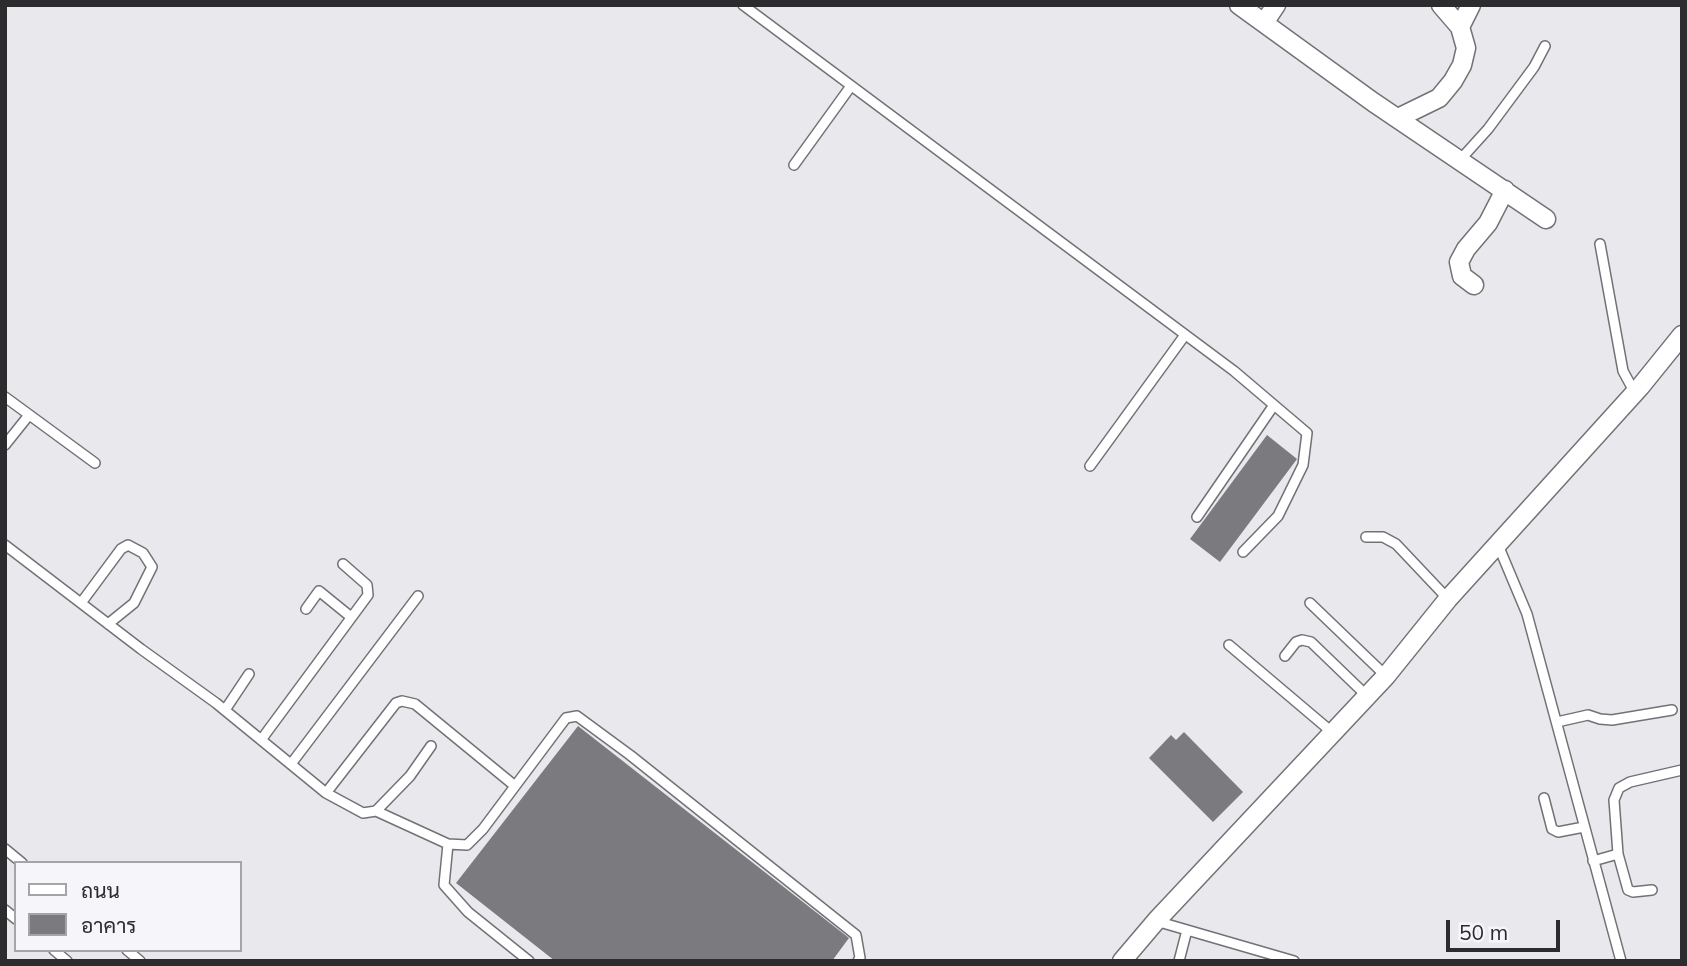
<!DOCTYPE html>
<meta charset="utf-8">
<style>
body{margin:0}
#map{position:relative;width:1687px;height:966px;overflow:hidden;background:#e9e8ed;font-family:Mulish,Sarabun,sans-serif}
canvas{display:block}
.frame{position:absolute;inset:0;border:7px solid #2c2b2d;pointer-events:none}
.legend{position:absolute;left:14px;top:861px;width:228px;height:91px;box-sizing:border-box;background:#f6f5fa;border:2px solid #a5a4a8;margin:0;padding:9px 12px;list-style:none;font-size:21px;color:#2c2b2d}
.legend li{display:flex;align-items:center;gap:14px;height:35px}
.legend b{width:35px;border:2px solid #a5a4a8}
.scale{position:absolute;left:1446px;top:920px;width:114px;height:32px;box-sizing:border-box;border:4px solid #2c2b2d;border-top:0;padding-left:9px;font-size:21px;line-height:24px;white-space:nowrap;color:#2c2b2d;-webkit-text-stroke:5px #f6f5fa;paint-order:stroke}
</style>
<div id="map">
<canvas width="1687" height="966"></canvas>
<div class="frame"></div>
<ul class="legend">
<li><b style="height:9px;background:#fff"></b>ถนน</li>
<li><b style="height:19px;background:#7b7a7f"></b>อาคาร</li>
</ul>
<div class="scale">50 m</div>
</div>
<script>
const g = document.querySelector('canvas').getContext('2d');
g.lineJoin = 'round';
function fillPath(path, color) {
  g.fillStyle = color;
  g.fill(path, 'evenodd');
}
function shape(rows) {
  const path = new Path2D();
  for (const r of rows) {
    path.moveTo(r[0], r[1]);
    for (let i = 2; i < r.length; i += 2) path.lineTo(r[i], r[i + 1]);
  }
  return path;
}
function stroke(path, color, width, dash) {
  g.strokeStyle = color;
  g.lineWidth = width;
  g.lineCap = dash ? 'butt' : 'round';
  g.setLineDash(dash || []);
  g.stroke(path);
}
fillPath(shape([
 [1267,435,1297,459,1220,562,1190,539],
 [578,726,849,938,832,961,555,961,456,883],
 [1184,732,1243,792,1213,822,1149,758,1171,735,1176,740]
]), '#7b7a7f');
const lane = shape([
 [743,5,1234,371,1307,433,1303,465,1278,516,1243,552],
 [1460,160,1488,129,1534,67,1545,46],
 [794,165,851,86],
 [1600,244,1623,371,1635,393],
 [5,397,95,463],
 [5,445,29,415],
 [1090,466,1185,335],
 [1197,517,1274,405],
 [1366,537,1383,537,1396,544,1448,599],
 [5,545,141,649,216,703,326,793,363,813,376,811,410,776,431,746],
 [1498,545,1527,614,1621,961],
 [81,603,121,549,128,545,143,553,152,567,134,603,108,624],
 [1310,603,1386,676],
 [306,609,319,591,351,617],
 [1229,645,1333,733],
 [1285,656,1296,642,1302,640,1311,642,1367,696],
 [225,710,249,674],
 [1557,722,1588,715,1600,719,1612,720,1672,710],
 [261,740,368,595,367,585,343,564],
 [291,764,418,596],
 [326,793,396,703,402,701,415,704,515,786],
 [1544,798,1552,829,1558,832,1584,827],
 [376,811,448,844],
 [5,849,22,863],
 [1618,854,1628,890,1633,892,1652,890],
 [1593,861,1618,854,1614,800,1619,788,1630,782,1682,770],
 [5,910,16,919],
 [1156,921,1294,961],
 [54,950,67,961],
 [127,950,140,961],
 [529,961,468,912,444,885,448,844,467,845,483,829,566,718,577,716,630,755,856,935,860,958,858,961],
 [1179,961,1187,930]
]);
const street = shape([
 [1239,5,1373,102,1546,219],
 [1441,5,1460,27],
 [1264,23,1276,5],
 [1398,118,1439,98,1453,81,1462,65,1466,48,1460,27,1471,5],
 [1474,285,1462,276,1459,262,1466,249,1488,223,1505,190],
 [1122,961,1156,921,1386,676,1448,599,1640,387,1682,335]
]);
stroke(lane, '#727176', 12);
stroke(street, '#727176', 21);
stroke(lane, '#fff', 9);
stroke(street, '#fff', 18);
</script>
